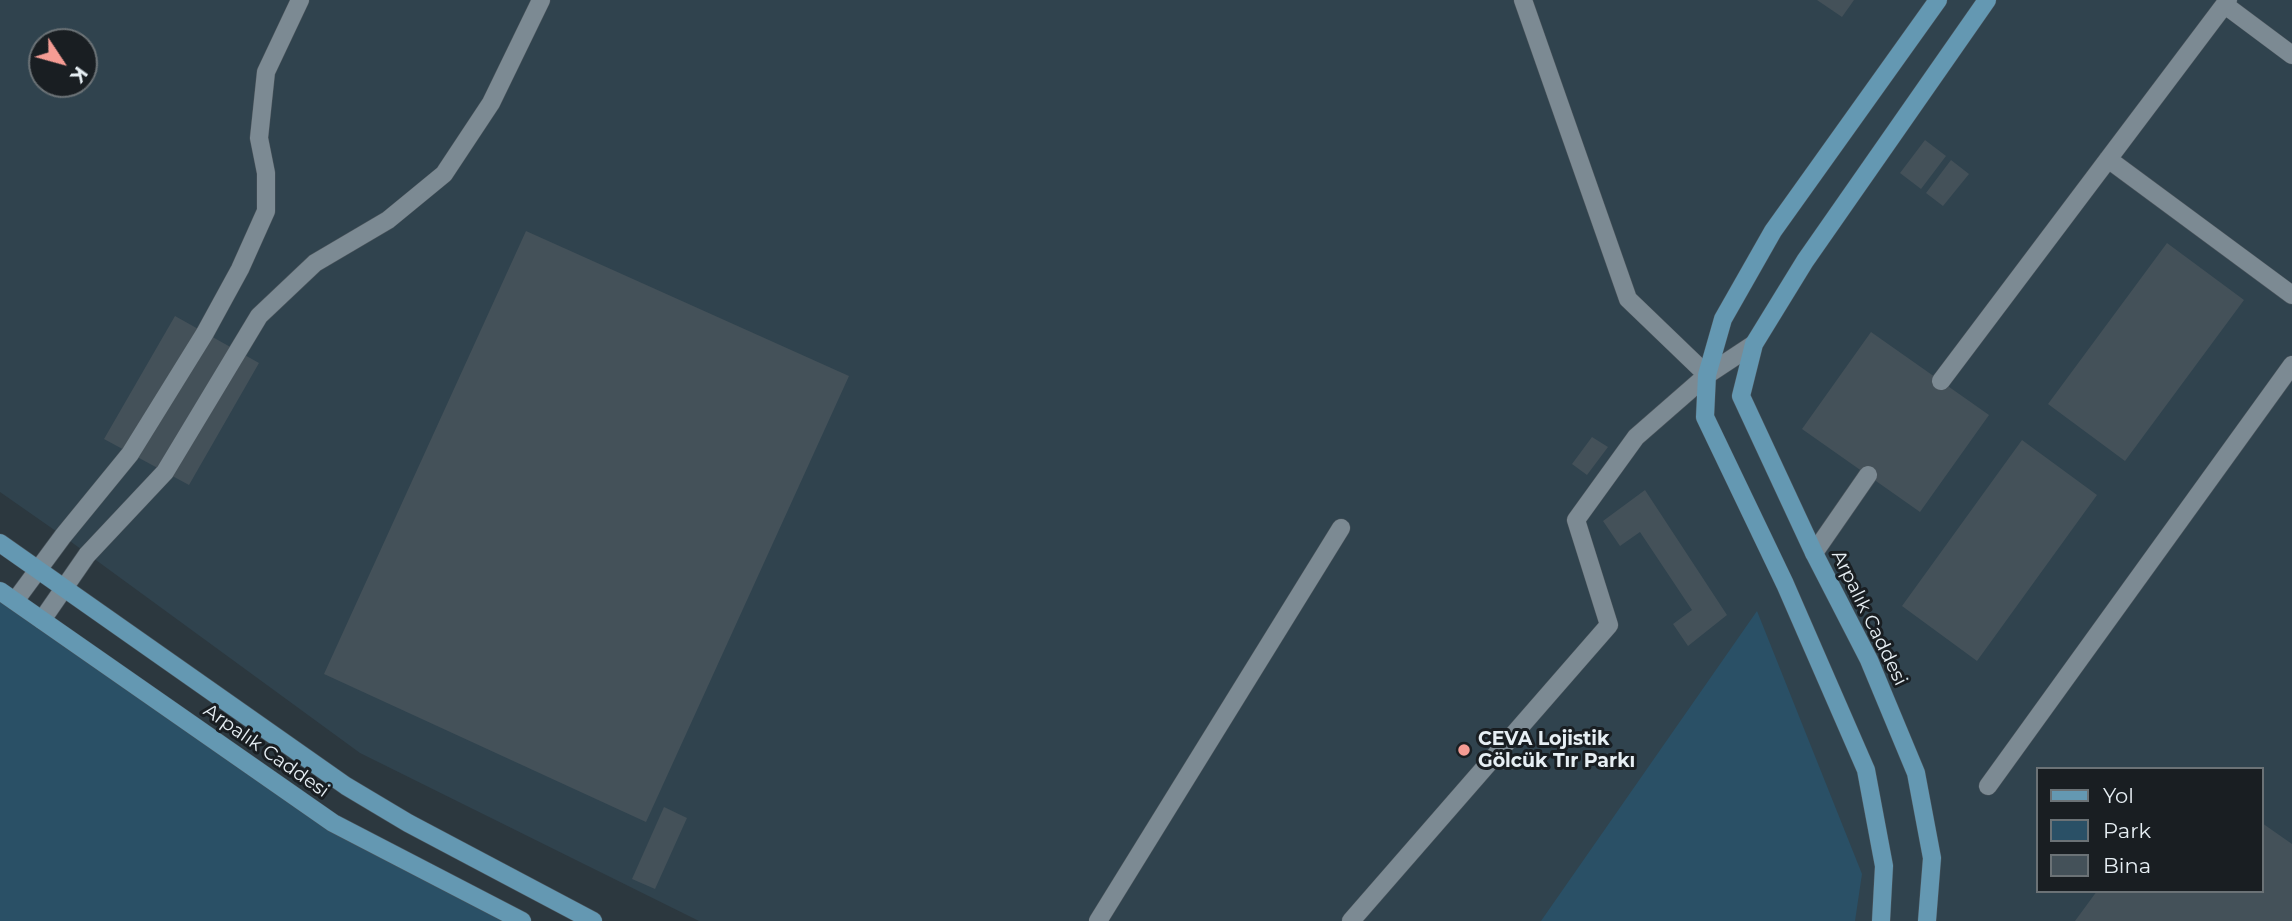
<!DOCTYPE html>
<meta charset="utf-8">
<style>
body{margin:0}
#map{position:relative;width:2292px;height:921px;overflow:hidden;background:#2c383f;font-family:Montserrat,sans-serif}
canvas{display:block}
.legend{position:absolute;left:2036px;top:767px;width:228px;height:126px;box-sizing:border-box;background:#191e22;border:2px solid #6b7276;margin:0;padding:9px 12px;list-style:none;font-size:21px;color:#e7eff4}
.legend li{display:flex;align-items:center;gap:14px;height:35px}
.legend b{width:35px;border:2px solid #6b7276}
.north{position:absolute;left:28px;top:28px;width:70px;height:70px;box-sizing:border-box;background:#191e22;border:2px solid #6b7276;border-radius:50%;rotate:126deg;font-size:19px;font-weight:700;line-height:28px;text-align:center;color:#e7eff4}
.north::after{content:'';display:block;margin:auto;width:24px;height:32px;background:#f59c94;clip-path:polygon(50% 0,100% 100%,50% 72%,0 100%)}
</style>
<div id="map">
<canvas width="2292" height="921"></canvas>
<ul class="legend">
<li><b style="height:9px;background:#6498b2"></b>Yol</li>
<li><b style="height:19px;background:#2a5066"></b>Park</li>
<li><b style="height:19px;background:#445159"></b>Bina</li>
</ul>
<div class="north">K</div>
</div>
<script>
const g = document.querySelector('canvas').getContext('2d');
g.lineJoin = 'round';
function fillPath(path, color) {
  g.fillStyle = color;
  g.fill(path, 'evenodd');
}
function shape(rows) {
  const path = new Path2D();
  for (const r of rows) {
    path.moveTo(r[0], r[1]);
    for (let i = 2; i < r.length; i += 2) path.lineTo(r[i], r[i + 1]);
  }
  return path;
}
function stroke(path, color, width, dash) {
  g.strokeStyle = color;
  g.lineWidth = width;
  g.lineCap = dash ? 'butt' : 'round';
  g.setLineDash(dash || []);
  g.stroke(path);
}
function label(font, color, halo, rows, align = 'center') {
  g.font = font + ' Montserrat,sans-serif';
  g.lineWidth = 6;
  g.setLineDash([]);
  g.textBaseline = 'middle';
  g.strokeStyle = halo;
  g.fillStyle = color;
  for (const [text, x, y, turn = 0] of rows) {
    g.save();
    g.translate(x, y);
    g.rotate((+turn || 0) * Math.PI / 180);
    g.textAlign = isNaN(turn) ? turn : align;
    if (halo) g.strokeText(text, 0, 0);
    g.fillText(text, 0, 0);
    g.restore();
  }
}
fillPath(shape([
 [0,0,2292,0,2292,921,699,921,360,753,63,536,0,492],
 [42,42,84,42,84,84,42,84],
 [2038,769,2262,769,2262,891,2038,891]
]), '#30434e');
fillPath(shape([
 [0,590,333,822,522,921,0,921],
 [1757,611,1862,874,1855,921,1541,921]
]), '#2a5066');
fillPath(shape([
 [1817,0,1854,0,1842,17],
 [1925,140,1946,156,1921,189,1900,173],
 [1951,160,1969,174,1943,206,1926,193],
 [526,231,849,376,646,822,324,674],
 [2167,243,2244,300,2125,461,2048,404],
 [175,316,259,363,189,485,104,439],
 [1871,332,1989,415,1920,512,1802,429],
 [1592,437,1608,447,1587,475,1572,464],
 [2022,440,2097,495,1977,661,1902,606],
 [1645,490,1727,615,1688,646,1673,624,1692,610,1640,532,1620,546,1603,521],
 [664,807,687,818,655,889,632,879],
 [2262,823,2292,844,2292,921,2075,921,2097,891,2262,891]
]), '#445159');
const service = shape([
 [2225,5,2292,55],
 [2108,159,2292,295],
 [1941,381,2228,0],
 [1814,553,1868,475],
 [15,601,63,536,130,454,205,333,240,269,266,211,266,173,259,138,266,72,300,0],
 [42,620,87,555,165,472,259,316,315,263,388,220,444,174,491,103,541,0],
 [1988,786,2292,365],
 [1098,921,1341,528],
 [1351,921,1609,625,1576,520,1636,437,1707,375,1754,344]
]);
const tertiary = shape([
 [1523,0,1628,299,1707,375]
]);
const secondary = shape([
 [0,543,346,786,408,823,593,921],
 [0,591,333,823,522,921],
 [1881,921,1884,866,1866,770,1785,584,1705,417,1707,375,1723,319,1773,231,1938,0],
 [1927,921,1932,858,1916,773,1869,660,1814,553,1741,396,1754,344,1805,261,1987,0]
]);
stroke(service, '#4b555c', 19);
stroke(tertiary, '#4b555c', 19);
stroke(secondary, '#4b555c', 19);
stroke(service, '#7c8a93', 18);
stroke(tertiary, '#7c8a93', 18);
stroke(secondary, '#6498b2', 18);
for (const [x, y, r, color] of [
 [1464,750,7,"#f59c94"]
]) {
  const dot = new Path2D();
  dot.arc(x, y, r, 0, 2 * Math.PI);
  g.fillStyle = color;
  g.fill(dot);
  stroke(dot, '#191e22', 2.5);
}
label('19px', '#e7eff4', '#191e22', [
 ["Arpalık Caddesi",1869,618,64],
 ["Arpalık Caddesi",266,751,35]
]);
label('bold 19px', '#e7eff4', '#191e22', [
 ["CEVA Lojistik",1478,739],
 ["Gölcük Tır Parkı",1478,761]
], 'left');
</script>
